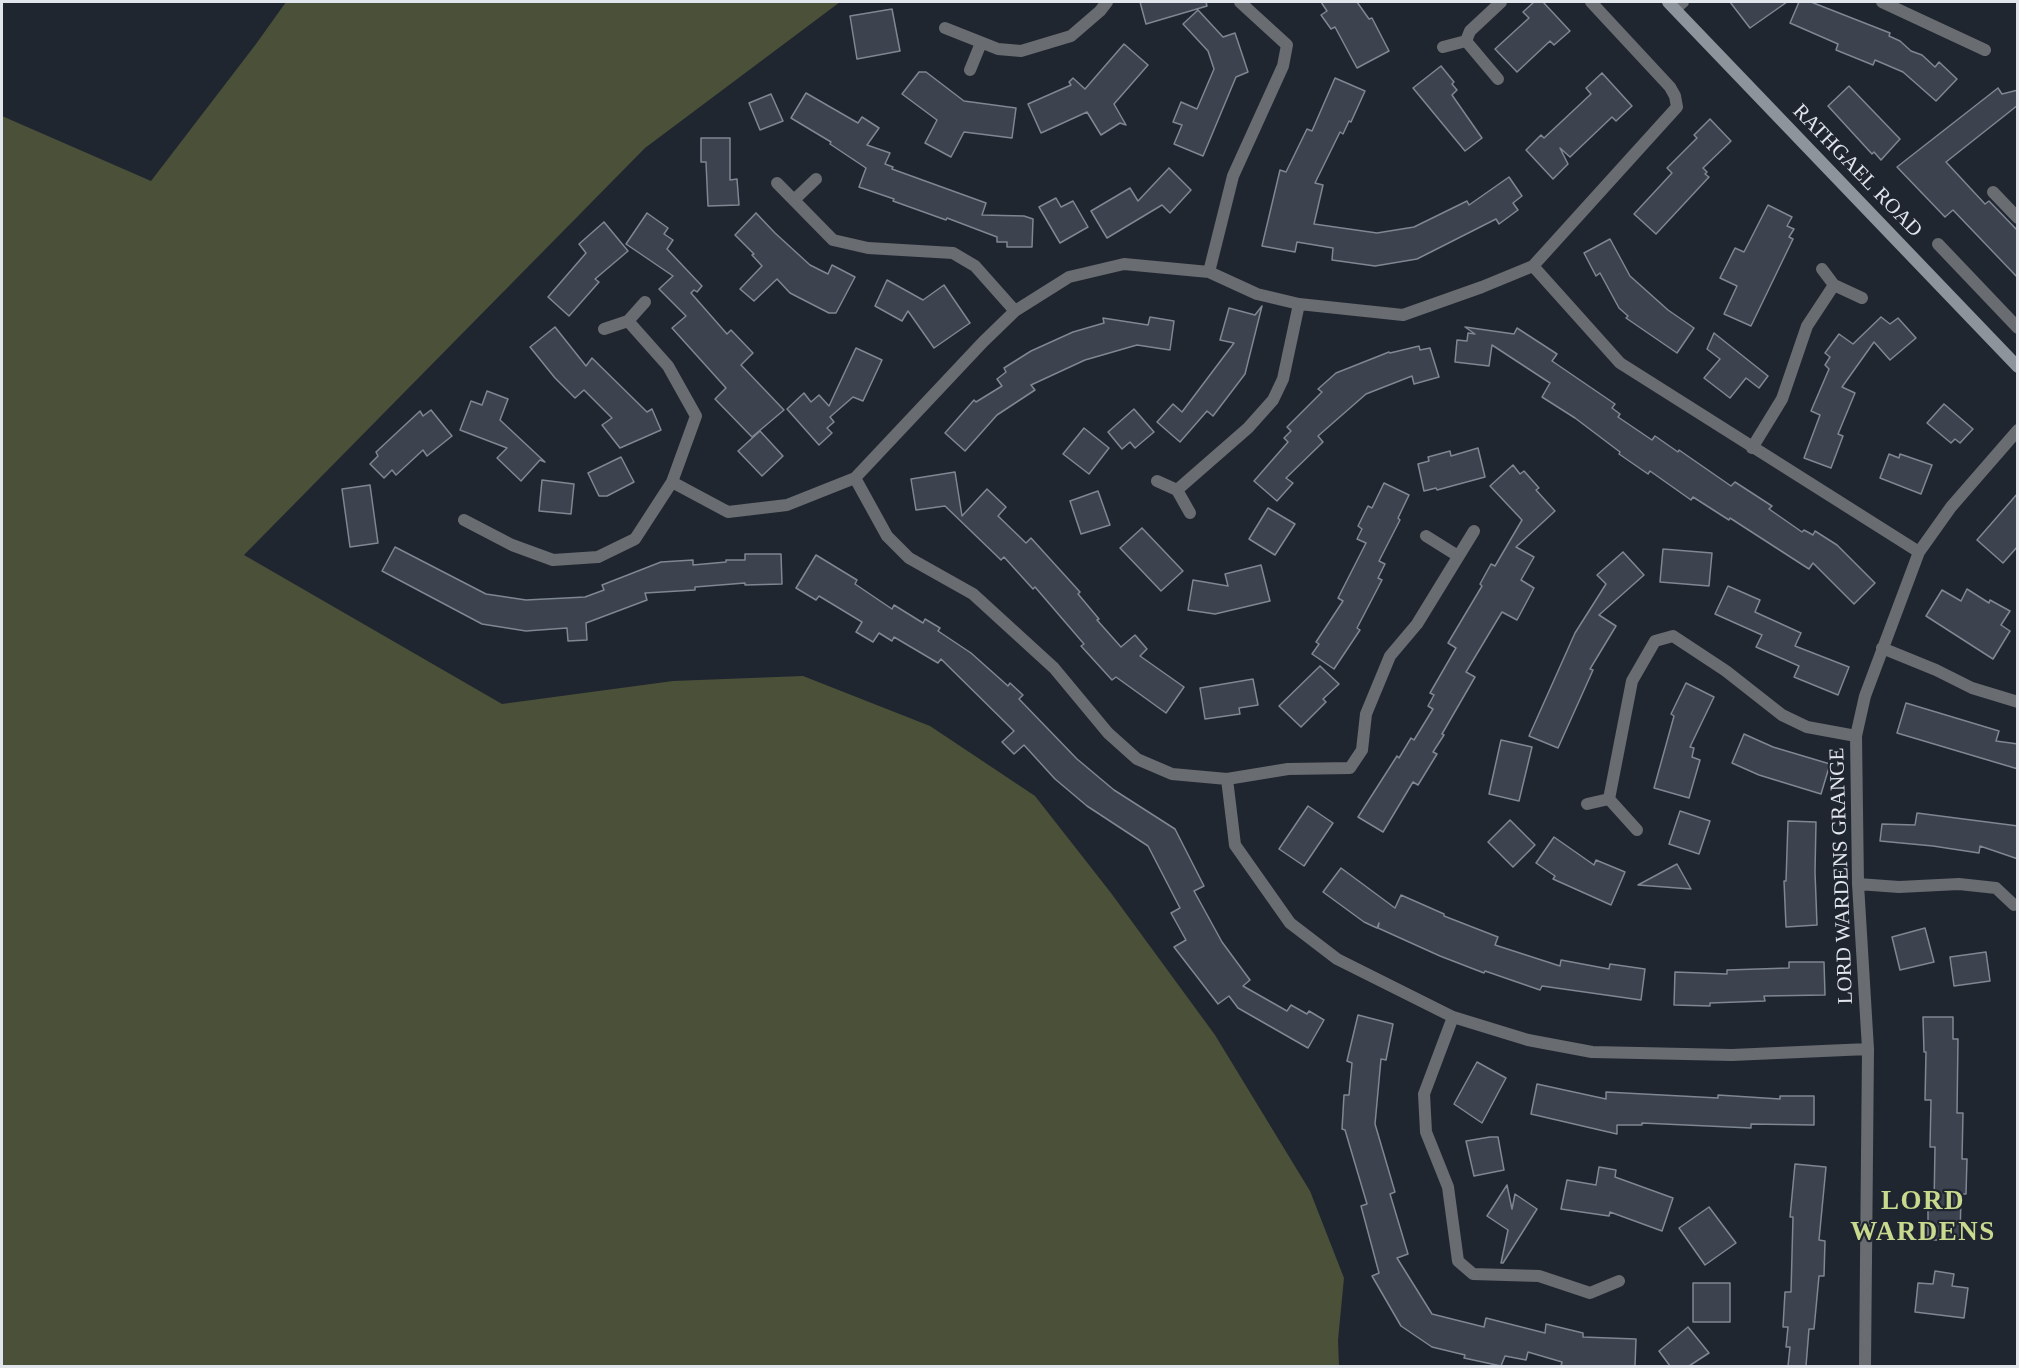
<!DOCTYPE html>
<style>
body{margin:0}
#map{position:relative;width:2019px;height:1368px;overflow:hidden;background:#202630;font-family:"Times New Roman",serif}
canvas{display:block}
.frame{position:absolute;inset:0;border:3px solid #e1e5ec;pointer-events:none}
</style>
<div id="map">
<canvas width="2019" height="1368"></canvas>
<div class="frame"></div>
</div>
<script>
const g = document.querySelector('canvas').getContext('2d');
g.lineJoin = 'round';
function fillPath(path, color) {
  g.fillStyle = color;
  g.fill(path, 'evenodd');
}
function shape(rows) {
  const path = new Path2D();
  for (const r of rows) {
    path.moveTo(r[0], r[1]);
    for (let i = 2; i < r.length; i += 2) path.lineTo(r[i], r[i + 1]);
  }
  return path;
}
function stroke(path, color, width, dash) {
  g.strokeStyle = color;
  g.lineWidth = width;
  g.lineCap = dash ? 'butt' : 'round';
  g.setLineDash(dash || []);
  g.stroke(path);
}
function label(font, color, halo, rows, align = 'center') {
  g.font = font + ' "Times New Roman",serif';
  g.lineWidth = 4.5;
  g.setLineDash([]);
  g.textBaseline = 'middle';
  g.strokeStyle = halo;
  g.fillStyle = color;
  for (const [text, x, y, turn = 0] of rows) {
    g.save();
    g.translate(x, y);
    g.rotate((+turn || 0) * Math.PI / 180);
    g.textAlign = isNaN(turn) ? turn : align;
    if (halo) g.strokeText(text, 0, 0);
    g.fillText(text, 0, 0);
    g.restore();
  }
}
fillPath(shape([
 [286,2,840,2,645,148,244,555,502,704,673,681,803,676,930,726,1035,796,1111,893,1215,1035,1310,1191,1344,1278,1338,1340,1339,1366,2,1366,2,116,151,181,256,44]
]), '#4b5039');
const building = shape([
 [1140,2,1206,2,1207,6,1146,24,1140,2],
 [1321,2,1357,2,1369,19,1372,18,1389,51,1357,68,1335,27,1331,29,1321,15,1327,11,1321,2],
 [1534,2,1543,2,1570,31,1554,45,1550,41,1517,72,1495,49,1529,18,1523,12,1534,2],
 [1730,2,1787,2,1750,28,1730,2],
 [1799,2,1811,2,1890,33,1889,36,1900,41,1911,51,1922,55,1935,67,1939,62,1957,79,1936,101,1903,72,1875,60,1873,65,1836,50,1838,44,1790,23,1799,2],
 [892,9,900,51,857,59,850,16,892,9],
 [1198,10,1223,37,1235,33,1248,72,1236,77,1203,156,1174,144,1182,125,1173,122,1181,102,1197,109,1214,69,1208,51,1183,24,1198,10],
 [1124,44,1148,65,1114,104,1126,125,1120,123,1101,135,1087,112,1041,133,1028,104,1071,85,1069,82,1073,78,1085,89,1124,44],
 [1441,66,1454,82,1452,84,1457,90,1452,95,1482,138,1465,151,1413,88,1441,66],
 [919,72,926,72,964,101,1016,108,1012,138,964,132,951,157,925,143,937,120,902,94,919,72],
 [1602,73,1632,106,1616,121,1612,117,1570,157,1560,148,1568,164,1553,179,1526,150,1541,135,1544,138,1591,94,1586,88,1602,73],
 [1335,78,1365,91,1351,122,1349,121,1343,134,1340,132,1315,183,1323,185,1314,224,1377,233,1414,227,1467,201,1469,205,1509,177,1522,196,1513,203,1518,210,1499,224,1496,219,1417,259,1375,266,1332,260,1333,248,1297,242,1295,252,1262,246,1280,170,1286,172,1307,129,1312,131,1335,78],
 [1849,86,1900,139,1881,160,1874,152,1872,154,1828,106,1849,86],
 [1998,88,2002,94,2018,90,2018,105,1946,162,1985,204,1989,201,2018,231,2018,278,1953,210,1945,217,1897,167,1998,88],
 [806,93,858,123,862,117,879,128,867,145,890,153,885,164,893,167,892,169,986,203,982,215,1024,216,1033,219,1032,247,1007,247,1007,242,997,242,997,237,947,218,946,220,893,201,894,199,859,187,866,168,830,144,831,142,791,118,806,93],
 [771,94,783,121,760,130,749,103,771,94],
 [1710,119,1731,141,1703,168,1707,172,1705,174,1709,177,1656,234,1634,214,1672,173,1667,168,1697,138,1694,135,1710,119],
 [701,138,730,138,730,180,737,179,739,205,708,206,706,162,701,162,701,138],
 [1169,168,1191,190,1170,213,1162,205,1107,238,1091,211,1130,188,1138,201,1169,168],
 [1056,198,1061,207,1073,201,1088,227,1060,243,1039,207,1056,198],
 [1768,205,1792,217,1787,226,1794,229,1789,237,1793,239,1751,326,1724,314,1737,286,1720,278,1735,248,1744,252,1768,205],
 [647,213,668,228,664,234,673,240,667,249,702,286,697,292,694,290,691,293,727,334,731,330,753,353,741,365,784,410,752,437,715,399,726,388,672,328,686,316,659,289,673,276,626,244,647,213],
 [756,213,775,233,810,265,828,274,832,265,855,277,836,313,829,313,790,293,777,279,754,301,740,289,762,266,752,255,754,254,735,235,756,213],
 [604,222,628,251,595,279,599,282,569,316,548,297,586,253,579,244,604,222],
 [1610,239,1630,276,1668,310,1694,328,1677,353,1626,318,1628,316,1619,308,1600,273,1596,276,1584,253,1610,239],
 [887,280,923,300,944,285,970,323,934,348,908,311,902,321,875,306,887,280],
 [1262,306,1245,374,1213,416,1207,411,1180,442,1157,422,1173,404,1182,412,1234,343,1220,340,1229,308,1255,315,1262,306],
 [1150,317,1174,321,1170,350,1137,345,1085,360,1031,385,1035,390,997,415,965,451,945,433,974,400,976,402,1002,386,997,379,1006,372,1004,368,1031,351,1073,332,1104,323,1103,318,1148,325,1150,317],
 [1881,317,1890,324,1898,318,1916,338,1890,360,1874,342,1842,387,1855,393,1838,434,1843,436,1831,468,1804,458,1820,415,1811,411,1829,369,1825,365,1830,357,1825,353,1839,334,1853,344,1881,317],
 [555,327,586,366,592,358,647,412,652,409,661,430,620,448,602,425,612,418,584,390,575,398,555,378,530,347,555,327],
 [1465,327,1514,334,1517,328,1557,354,1552,361,1615,404,1612,408,1620,414,1618,417,1652,440,1655,436,1678,452,1679,450,1731,486,1735,482,1772,506,1769,509,1802,532,1804,530,1813,535,1815,531,1837,545,1875,583,1854,604,1813,563,1809,569,1730,518,1729,520,1693,497,1691,500,1650,471,1648,474,1619,454,1620,452,1575,418,1542,397,1550,383,1492,345,1489,366,1455,362,1457,340,1467,341,1468,333,1475,334,1465,327],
 [1714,333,1768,376,1759,388,1746,378,1730,398,1704,378,1720,359,1707,349,1714,333],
 [1419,346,1420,350,1430,348,1439,377,1414,384,1412,376,1366,394,1318,436,1323,442,1286,478,1293,483,1277,501,1254,481,1288,442,1284,438,1291,431,1287,427,1322,392,1318,389,1336,373,1389,352,1390,353,1419,346],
 [856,348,882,360,863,401,853,397,830,417,834,422,827,428,832,433,819,445,787,409,804,393,811,402,819,395,829,406,856,348],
 [487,391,508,399,500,420,545,462,540,460,521,481,497,458,507,448,460,430,471,401,482,405,487,391],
 [1944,404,1973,429,1960,443,1955,439,1951,443,1927,423,1944,404],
 [1134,409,1154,432,1135,448,1130,442,1122,449,1108,432,1134,409],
 [431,410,452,436,427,456,423,450,396,475,392,470,384,478,370,464,378,456,376,452,420,411,423,416,431,410],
 [1084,428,1109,448,1089,474,1063,454,1084,428],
 [760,431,783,456,762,476,738,451,760,431],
 [1478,448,1485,477,1437,490,1436,488,1424,491,1418,464,1429,461,1428,457,1450,451,1451,456,1478,448],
 [1889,454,1899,458,1900,454,1932,465,1921,494,1880,478,1889,454],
 [621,457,634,482,607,496,599,496,588,473,621,457],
 [1513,465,1520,474,1524,471,1539,488,1536,490,1555,511,1516,547,1534,557,1521,580,1534,588,1517,620,1502,612,1466,672,1475,677,1442,734,1444,735,1433,752,1437,754,1418,785,1413,782,1383,832,1358,817,1397,756,1399,758,1411,738,1414,740,1433,709,1428,706,1434,695,1430,693,1456,648,1448,643,1482,586,1480,584,1491,564,1495,566,1522,520,1490,486,1513,465],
 [955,472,962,516,987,489,1006,507,998,516,1026,543,1031,538,1080,592,1078,594,1099,619,1097,620,1121,647,1135,635,1147,649,1140,656,1184,687,1166,713,1116,677,1112,680,1081,646,1084,644,1035,587,1033,589,1004,557,1001,560,945,506,916,510,911,479,955,472],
 [542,480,574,484,571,514,539,511,542,480],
 [1384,483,1409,495,1398,518,1400,520,1379,561,1385,564,1378,578,1382,580,1357,628,1360,630,1334,669,1312,654,1319,644,1316,642,1343,601,1338,598,1366,543,1357,539,1362,529,1358,526,1368,506,1372,508,1384,483],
 [370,485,378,543,350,547,342,489,370,485],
 [1098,491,1110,525,1081,534,1070,501,1098,491],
 [2018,493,2018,546,2003,563,1977,540,2018,493],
 [1268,508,1295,524,1275,555,1249,539,1268,508],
 [1142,528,1183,571,1161,591,1120,548,1142,528],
 [395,547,486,594,526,600,585,597,604,590,602,585,661,562,693,560,693,565,726,562,726,560,745,560,745,554,781,554,782,584,745,585,745,583,695,587,695,590,645,593,647,600,586,623,587,640,568,641,567,628,526,631,482,624,382,571,395,547],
 [1663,549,1712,553,1709,586,1660,582,1663,549],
 [1623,552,1644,575,1599,615,1616,626,1590,669,1593,670,1558,748,1529,736,1575,633,1606,584,1597,575,1623,552],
 [816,555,857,580,855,584,892,609,894,605,923,623,925,619,940,628,938,631,971,653,1008,686,1010,683,1023,695,1019,699,1077,759,1114,790,1175,829,1204,886,1194,891,1222,942,1250,980,1243,986,1287,1011,1291,1005,1307,1014,1309,1011,1324,1020,1308,1048,1238,1008,1229,996,1218,1004,1174,947,1186,940,1171,913,1180,908,1148,846,1087,806,1055,779,1024,745,1014,754,1002,742,1014,731,941,659,938,663,894,637,892,641,879,633,873,642,856,632,862,622,819,596,816,600,796,588,816,555],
 [1261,565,1270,601,1215,614,1188,610,1193,580,1228,586,1225,574,1261,565],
 [1728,586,1760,600,1755,612,1801,633,1795,646,1849,667,1838,695,1794,677,1799,666,1756,647,1762,635,1715,614,1728,586],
 [1967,589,1989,603,1990,600,2010,611,2001,625,2010,631,1993,659,1926,616,1942,590,1961,601,1967,589],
 [1320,666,1339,684,1323,699,1326,702,1301,727,1279,706,1320,666],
 [1253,679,1258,705,1239,708,1240,714,1205,719,1200,688,1253,679],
 [1686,683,1714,697,1690,747,1694,748,1692,757,1700,760,1689,798,1654,788,1674,716,1671,714,1686,683],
 [1906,703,1999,731,1996,741,2018,744,2018,769,1897,733,1906,703],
 [1744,734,1773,747,1830,764,1821,794,1759,775,1732,763,1744,734],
 [1501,740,1532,747,1519,801,1489,794,1501,740],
 [1308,806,1333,823,1304,866,1279,849,1308,806],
 [1680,811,1710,821,1699,854,1669,844,1680,811],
 [1917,813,2018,826,2018,859,1980,846,1979,853,1933,846,1880,841,1882,824,1915,825,1917,813],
 [1510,820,1535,845,1513,867,1488,842,1510,820],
 [1788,821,1816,822,1815,872,1817,925,1786,927,1784,881,1786,881,1788,821],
 [1554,837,1594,865,1596,860,1625,872,1611,905,1553,879,1555,876,1536,863,1554,837],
 [1677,864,1691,889,1638,885,1677,864],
 [1341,868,1395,908,1401,895,1444,914,1444,916,1498,937,1495,945,1560,966,1561,960,1609,969,1610,964,1645,969,1641,1000,1542,986,1540,990,1485,971,1484,973,1440,956,1378,928,1379,923,1377,928,1364,922,1323,892,1341,868],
 [1925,928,1934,962,1900,970,1892,937,1925,928],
 [1986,952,1990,981,1954,986,1950,957,1986,952],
 [1789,962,1824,962,1825,995,1764,996,1765,1001,1710,1003,1710,1006,1674,1005,1675,972,1727,974,1727,970,1789,968,1789,962],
 [1358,1015,1393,1024,1386,1060,1381,1059,1375,1124,1395,1192,1390,1194,1408,1254,1397,1258,1432,1314,1484,1327,1486,1318,1545,1333,1546,1324,1583,1333,1583,1337,1636,1339,1635,1366,1561,1366,1562,1362,1528,1352,1526,1360,1505,1356,1501,1366,1464,1358,1465,1355,1432,1347,1401,1326,1372,1276,1379,1273,1361,1206,1367,1204,1345,1130,1342,1129,1344,1095,1349,1095,1352,1063,1347,1061,1358,1015],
 [1923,1017,1953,1017,1953,1039,1958,1039,1957,1113,1963,1113,1962,1159,1967,1159,1966,1194,1961,1194,1960,1240,1928,1240,1928,1205,1934,1205,1935,1147,1930,1147,1931,1100,1925,1100,1926,1052,1924,1052,1923,1017],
 [1477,1062,1506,1078,1482,1123,1454,1104,1477,1062],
 [1537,1084,1606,1099,1606,1092,1718,1098,1718,1095,1780,1099,1780,1096,1814,1096,1814,1125,1751,1124,1751,1128,1642,1123,1642,1125,1617,1125,1617,1134,1531,1114,1537,1084],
 [1490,1137,1498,1137,1504,1170,1474,1176,1466,1141,1490,1137],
 [1795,1164,1826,1167,1819,1240,1825,1241,1824,1276,1819,1276,1814,1329,1809,1329,1806,1366,1788,1366,1790,1347,1786,1347,1788,1327,1783,1327,1785,1292,1791,1292,1793,1217,1790,1217,1795,1164],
 [1599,1167,1616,1170,1615,1177,1673,1198,1662,1231,1610,1212,1609,1216,1561,1209,1567,1180,1596,1185,1599,1167],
 [1507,1185,1512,1209,1515,1194,1537,1209,1503,1263,1501,1263,1508,1230,1487,1216,1507,1185],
 [1709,1207,1736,1243,1705,1265,1679,1228,1709,1207],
 [1935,1271,1954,1274,1952,1286,1968,1288,1964,1318,1915,1312,1918,1283,1933,1284,1935,1271],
 [1693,1283,1730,1283,1730,1322,1693,1322,1693,1283],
 [1688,1327,1709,1353,1689,1366,1670,1366,1659,1351,1688,1327]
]);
fillPath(building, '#3c434e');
stroke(building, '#7f8793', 1.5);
stroke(shape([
 [1882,2,1985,50],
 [1675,9,1683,2],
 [945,28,998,49,1021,51,1071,36,1100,11,1107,2],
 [1443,47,1466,41],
 [970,70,981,43],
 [1498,79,1466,41,1470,31,1501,2],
 [777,183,833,240,868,248,953,253,975,266,1015,311],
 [1993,192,2018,218],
 [794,200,816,179],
 [1938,244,2018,328],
 [1533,266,1620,363,1919,552],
 [1822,269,1834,285,1862,298],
 [1209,272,1233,176,1283,66,1287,45,1240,2],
 [604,329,628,321,645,302],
 [1752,448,1782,399,1807,326,1834,285],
 [855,478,887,536,909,558,973,594,1054,668,1108,733,1137,759,1172,774,1227,779,1288,769,1350,768,1362,750,1366,714,1390,656,1417,624,1474,531],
 [1157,481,1177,490,1190,513],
 [672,482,728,512,787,505,855,478,983,342,1015,311,1069,277,1124,264,1209,272,1257,294,1299,304,1403,315,1482,287,1533,266,1677,107,1675,96,1670,87,1591,2],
 [1177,490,1248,428,1273,400,1283,379,1299,304],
 [464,520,512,545,553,560,598,557,635,539,672,482,696,416,668,366,628,321],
 [1426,536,1458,556],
 [1882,648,1936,670,1972,688,2018,702],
 [1227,779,1235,845,1290,923,1337,959,1453,1017,1528,1040,1592,1052,1732,1055,1868,1049],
 [1609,799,1632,681,1655,641,1673,636,1726,671,1782,715,1807,727,1856,736],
 [1587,804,1609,799,1637,830],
 [1858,884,1899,887,1959,884,1996,888,2014,905],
 [1453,1017,1424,1094,1426,1132,1448,1187,1458,1261,1473,1274,1539,1276,1590,1293,1619,1281],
 [1865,1366,1868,1049,1858,884,1856,736,1865,696,1919,552,1951,507,2018,430]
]), '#696c71', 12);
stroke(shape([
 [1668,2,2018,367]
]), '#8e949c', 12);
label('21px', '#e1e5ec', '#202630', [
 ["RATHGAEL ROAD",1857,171,46],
 ["LORD WARDENS GRANGE",1842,876,-92]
]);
g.letterSpacing = '1.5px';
label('bold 27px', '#c9da8e', '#202630', [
 ["LORD",1923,1202],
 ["WARDENS",1923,1233]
]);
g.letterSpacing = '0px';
</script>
